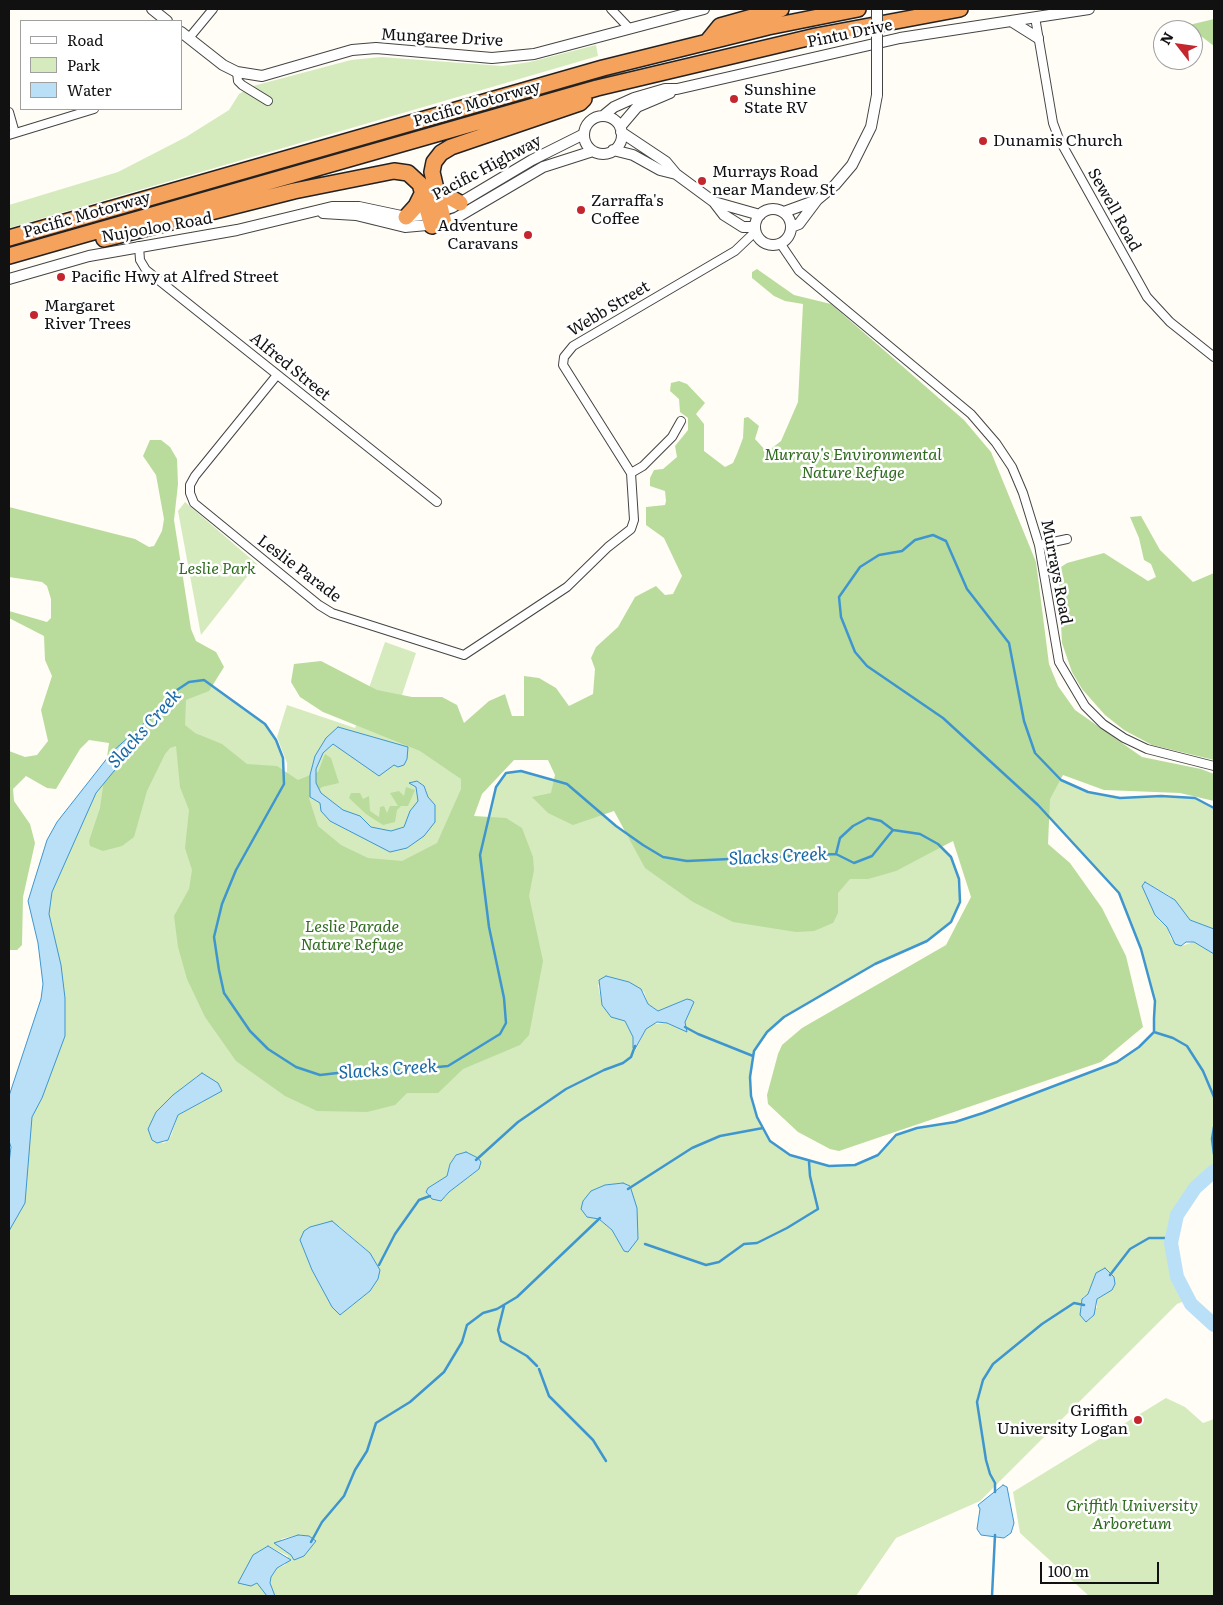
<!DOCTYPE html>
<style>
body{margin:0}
#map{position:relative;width:1223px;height:1605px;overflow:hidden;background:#fffdf5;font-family:Literata,serif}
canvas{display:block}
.frame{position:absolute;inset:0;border:10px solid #111;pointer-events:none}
.legend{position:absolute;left:20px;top:20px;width:162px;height:90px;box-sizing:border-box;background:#fff;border:1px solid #a0a0a0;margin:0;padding:6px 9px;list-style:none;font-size:15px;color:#111}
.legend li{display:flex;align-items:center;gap:10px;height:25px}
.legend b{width:25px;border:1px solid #a0a0a0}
.north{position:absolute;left:1153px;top:20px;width:50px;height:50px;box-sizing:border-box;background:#fff;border:1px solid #a0a0a0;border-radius:50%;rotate:300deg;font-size:14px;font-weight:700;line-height:20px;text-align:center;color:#111}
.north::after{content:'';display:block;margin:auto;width:18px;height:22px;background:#c4262e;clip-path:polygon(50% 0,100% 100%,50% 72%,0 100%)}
.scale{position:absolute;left:1040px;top:1562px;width:119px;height:22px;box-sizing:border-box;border:2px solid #111;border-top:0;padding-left:6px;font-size:15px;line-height:18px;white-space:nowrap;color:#111;-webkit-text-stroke:4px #fff;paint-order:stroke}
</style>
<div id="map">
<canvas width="1223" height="1605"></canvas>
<div class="frame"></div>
<ul class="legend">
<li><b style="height:6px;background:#fff"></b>Road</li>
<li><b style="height:14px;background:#d5ebbd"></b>Park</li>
<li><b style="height:14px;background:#b9e0f7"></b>Water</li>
</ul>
<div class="north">N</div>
<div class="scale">100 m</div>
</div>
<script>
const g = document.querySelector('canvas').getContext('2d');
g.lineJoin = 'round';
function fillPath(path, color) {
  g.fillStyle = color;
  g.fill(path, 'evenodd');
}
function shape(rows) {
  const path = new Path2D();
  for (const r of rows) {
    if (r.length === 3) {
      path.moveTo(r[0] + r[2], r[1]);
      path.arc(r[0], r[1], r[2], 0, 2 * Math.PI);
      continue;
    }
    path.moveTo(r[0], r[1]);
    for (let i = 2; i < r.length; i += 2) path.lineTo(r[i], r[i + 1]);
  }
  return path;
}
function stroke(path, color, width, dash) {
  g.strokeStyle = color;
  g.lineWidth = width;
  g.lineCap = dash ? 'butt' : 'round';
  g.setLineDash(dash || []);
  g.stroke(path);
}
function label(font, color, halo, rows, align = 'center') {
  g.font = font + ' Literata,serif';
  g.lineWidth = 5;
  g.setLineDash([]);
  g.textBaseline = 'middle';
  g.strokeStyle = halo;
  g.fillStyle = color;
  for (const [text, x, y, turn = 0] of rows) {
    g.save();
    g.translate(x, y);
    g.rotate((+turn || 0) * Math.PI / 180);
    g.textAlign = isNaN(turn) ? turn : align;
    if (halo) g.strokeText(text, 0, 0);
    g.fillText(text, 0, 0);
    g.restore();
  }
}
fillPath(shape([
 [596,45,598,56,9,228,9,205,118,172,186,137,229,110,239,94,253,86,351,60,381,57,502,66,530,62],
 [185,502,257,564,201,635,178,511],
 [385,642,416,653,399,704,487,778,460,840,229,972,287,781,287,763,277,737,287,705,355,728],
 [204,680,265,724,276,740,283,758,284,784,214,937,486,830,496,787,506,773,521,771,567,784,616,826,643,845,938,844,951,857,959,879,960,902,951,922,927,941,875,964,784,1017,767,1032,754,1051,750,1077,751,1096,757,1117,770,1141,790,1155,829,1166,855,1165,878,1155,896,1135,917,1128,955,1122,983,1113,1117,1062,1139,1047,1154,1032,1155,1001,1141,949,1119,893,1038,805,1048,766,1061,780,1088,792,1120,798,1161,796,1195,798,1214,808,1214,929,1190,920,1170,896,1145,882,1159,920,1167,927,1171,939,1181,946,1194,942,1214,954,1214,1171,1195,1188,1177,1215,1171,1243,1177,1277,1189,1299,1177,1304,980,1501,896,1538,856,1596,275,1596,270,1583,271,1577,277,1568,285,1565,288,1556,268,1546,253,1555,244,1572,254,1584,260,1584,267,1596,9,1596,9,1197,50,1011,41,919,86,798],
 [606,976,629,982,644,992,648,1004,658,1011,687,999,688,1016,685,1022,687,1030,667,1023,652,1024,646,1029,636,1049,633,1048,633,1037,625,1021,602,1005,598,985],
 [197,1076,204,1101,178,1115,171,1136,164,1143,161,1142,184,1086,193,1081],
 [466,1152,479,1169,449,1192,445,1197,429,1197,426,1192,447,1176,450,1164,456,1155],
 [623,1183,624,1251,612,1230,599,1219,591,1191,606,1185],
 [339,1226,370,1253,380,1270,370,1291,340,1315,332,1307,312,1270,300,1240],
 [1096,1273,1107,1293,1097,1299,1097,1308,1080,1308,1083,1297,1088,1294],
 [298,1535,303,1535,294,1560,281,1539],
 [1166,1398,1185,1407,1203,1423,1214,1419,1214,1596,1089,1596,1020,1533,1013,1492]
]), '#d5ebbd');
fillPath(shape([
 [1214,19,1214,46,1189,27,1189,25],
 [757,269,794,295,831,304,964,420,991,452,1036,562,1049,664,1058,686,1075,710,1142,757,1201,769,1214,774,1214,801,1180,793,1104,790,1063,775,1050,799,1048,844,1070,863,1102,908,1126,956,1143,1027,1101,1062,839,1151,830,1149,798,1132,768,1104,767,1095,778,1054,782,1045,802,1028,946,945,971,897,953,841,896,871,868,879,850,879,838,893,838,913,833,923,814,931,796,932,733,922,693,902,645,868,614,811,573,825,548,813,532,797,551,793,555,775,548,760,514,760,482,794,474,816,506,818,522,828,533,857,534,870,529,896,543,961,529,1035,520,1045,463,1069,438,1093,407,1093,395,1105,367,1112,317,1111,285,1096,236,1061,205,1017,187,979,178,947,174,916,189,889,192,870,185,848,189,810,180,787,176,746,170,748,165,754,147,791,134,837,122,846,103,851,90,846,89,841,100,808,109,743,89,740,80,749,56,789,47,788,26,776,13,789,14,801,30,824,35,843,23,897,22,945,17,950,9,950,9,751,25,757,37,755,48,741,41,710,52,676,45,660,44,636,9,618,9,611,47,622,51,618,51,599,47,586,42,582,9,577,9,507,135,539,149,547,154,546,162,531,164,519,156,475,143,456,150,440,161,440,170,447,177,459,178,484,174,520,191,629,196,641,216,652,224,667,209,691,186,700,185,725,195,733,222,744,247,764,277,766,298,780,318,772,325,754,331,758,339,783,322,787,309,798,318,826,341,845,368,858,402,861,437,843,461,789,461,779,420,751,323,712,300,697,291,682,294,664,321,661,377,690,412,697,442,697,457,705,464,723,489,701,505,694,512,716,524,716,524,676,539,678,556,688,569,706,593,694,595,669,591,658,596,647,618,627,635,597,656,586,665,595,673,594,682,576,664,538,646,525,646,507,665,505,666,501,665,491,650,486,650,478,654,470,663,469,677,457,675,446,688,430,688,418,680,412,679,399,670,391,671,383,679,381,687,384,705,403,696,414,704,424,704,451,725,467,733,463,737,454,743,438,744,418,748,417,759,426,755,439,767,452,781,441,798,402,803,304,785,301,774,296,752,278,752,272],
 [1141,516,1160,550,1193,582,1214,573,1214,760,1152,745,1124,730,1105,715,1082,689,1072,672,1062,643,1058,569,1067,563,1104,553,1148,581,1156,577,1151,564,1144,560,1139,538,1130,517],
 [406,787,415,790,408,806,401,806,397,810,395,822,383,825,366,814,349,798,351,793,360,793,363,799,369,796,370,811,379,817,380,807,384,806,387,813,390,806,398,806,390,793,399,791,404,796]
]), '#b9dc9c');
const water = shape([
 [150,718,137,743,96,793,52,892,49,914,61,965,65,998,65,1036,42,1098,32,1117,25,1203,9,1231,9,1163,11,1147,9,1141,9,1096,41,999,43,984,38,943,28,901,47,840,57,822,112,752,150,718],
 [338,727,408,747,407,759,404,765,398,767,394,765,379,776,333,744,323,753,316,769,316,783,321,793,343,810,360,816,371,827,391,831,404,827,410,811,418,801,416,787,409,783,417,781,424,786,428,797,435,805,435,822,424,836,407,848,390,852,330,821,321,811,320,803,310,797,310,775,315,756,326,738,338,727],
 [1145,882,1175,900,1190,920,1214,929,1214,954,1194,942,1186,942,1181,946,1175,944,1167,927,1155,915,1142,886,1145,882],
 [606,976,629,982,641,989,648,1004,658,1011,687,999,691,1000,694,1002,685,1022,687,1032,667,1023,657,1022,646,1029,635,1049,633,1048,633,1037,625,1021,611,1017,602,1005,599,980,606,976],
 [202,1073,218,1083,222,1091,178,1115,168,1140,157,1143,152,1140,148,1129,156,1112,173,1095,202,1073],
 [466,1152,478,1158,481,1162,479,1169,449,1192,441,1201,432,1199,426,1192,428,1188,447,1176,450,1164,456,1155,466,1152],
 [623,1183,630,1186,637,1208,638,1239,628,1252,624,1251,612,1230,599,1219,587,1217,581,1209,583,1201,591,1191,605,1185,623,1183],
 [332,1221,370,1253,380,1270,378,1279,370,1291,340,1315,332,1307,312,1270,300,1240,304,1231,310,1227,332,1221],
 [1105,1268,1114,1277,1115,1284,1112,1290,1097,1299,1094,1315,1086,1322,1080,1315,1082,1299,1088,1294,1096,1273,1105,1268],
 [1003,1485,1007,1487,1014,1523,1011,1533,1004,1538,981,1535,977,1529,980,1509,978,1505,1003,1485],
 [298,1535,309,1536,316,1541,304,1556,294,1560,291,1555,274,1543,298,1535],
 [268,1546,291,1560,277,1568,271,1577,270,1583,275,1596,267,1596,257,1583,251,1586,238,1583,253,1555,268,1546]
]);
fillPath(water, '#b9e0f7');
stroke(water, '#3f96cf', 1);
stroke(shape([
 [148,721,174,692,189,682,204,680,265,724,276,740,283,758,284,784,236,870,222,904,214,937,219,970,224,993,250,1031,268,1049,296,1067,320,1075,346,1072,377,1073,448,1066,500,1034,506,1023,504,998,489,927,480,855,496,787,506,773,521,771,567,784,616,826,643,845,663,857,687,861,836,854,854,863,872,856,893,830,920,834,938,844,951,857,959,879,960,902,951,922,927,941,875,964,784,1017,767,1032,754,1051,750,1077,751,1096,757,1117,770,1141,790,1155,829,1166,855,1165,878,1155,896,1135,917,1128,955,1122,983,1113,1117,1062,1139,1047,1154,1032,1154,1018,1155,1001,1141,949,1119,893,1038,805,943,718,867,666,855,652,841,617,839,597,860,567,879,555,902,551,915,540,933,535,946,541,967,589,1009,643,1024,721,1035,753,1061,780,1088,792,1120,798,1161,796,1195,798,1214,808],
 [836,854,840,838,853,826,868,818,881,821,893,830],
 [685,1027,698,1034,753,1056],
 [1154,1032,1173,1038,1187,1046,1203,1071,1214,1097],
 [1214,1127,1212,1139,1214,1154],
 [476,1160,518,1122,566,1089,604,1070,623,1063,631,1057,635,1046],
 [628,1189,692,1148,720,1136,763,1128],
 [645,1244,706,1265,719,1262,744,1244,757,1243,787,1228,818,1209,810,1176,809,1162],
 [379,1265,395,1234,419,1200,430,1196],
 [1110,1275,1130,1249,1149,1238,1172,1238],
 [504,1306,498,1330,501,1341,527,1356,537,1366],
 [539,1369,549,1396,593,1440,606,1461],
 [995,1492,995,1483,990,1474,986,1460,977,1402,983,1380,993,1364,1042,1324,1074,1303,1084,1305],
 [311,1542,322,1522,344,1496,355,1470,367,1451,376,1423,410,1402,444,1372,462,1342,467,1325,483,1313,497,1309,517,1297,600,1218],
 [992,1596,995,1535]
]), '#3f96cf', 2.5);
stroke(shape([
 [1214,1171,1195,1188,1177,1215,1171,1243,1177,1277,1191,1304,1214,1325]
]), '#b9e0f7', 14);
const minor = shape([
 [611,9,629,28],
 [1035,17,1053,123,1059,139,1147,297,1170,322,1214,357],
 [189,38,213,9],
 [237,72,238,81,242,85,268,101],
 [9,112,15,133],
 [9,135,94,109],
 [780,243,799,271,971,414,996,443,1012,467,1023,493,1039,545,1059,662,1085,706,1103,724,1124,738,1147,749,1214,766],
 [139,246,140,260,146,270,437,502],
 [277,375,195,476,190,485,190,493,194,503,319,605,332,613,464,655,567,587,608,547,631,529,634,520,631,473,563,365,564,357,573,346,735,251,756,231],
 [631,473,643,466,672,437,681,421],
 [1039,545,1067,539]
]);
const tertiary = shape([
 [152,9,167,21],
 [1011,21,1038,38],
 [181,32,223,65,237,72,262,76,352,50,376,48,492,58,534,54,704,9],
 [603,116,614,107,634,98,665,89,677,89,900,38,1089,9],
 [603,135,19],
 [620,127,637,107,670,93],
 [621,132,666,162,676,174,714,202,724,215,743,227,755,227],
 [613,150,633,155,660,170,676,174],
 [714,202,760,215],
 [773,227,18],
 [784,212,817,200],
 [323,213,356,215,405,227,438,224,456,218,543,167,593,151],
 [791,227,799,224,817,200,835,185,852,165,871,127,877,95],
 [9,279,89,256,237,230,332,207,359,207,406,217,435,213,453,207,532,160,584,134]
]);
const motorway = shape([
 [707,42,720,26,781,9],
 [435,189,460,203],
 [406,217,416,206,423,192],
 [444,223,432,172,434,162,441,153,451,147,580,103,584,99],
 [9,238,603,68,768,27,858,9],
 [104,239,294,191,394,171,408,173,420,184,432,226],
 [9,256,597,88,816,36,960,9]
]);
stroke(minor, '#444', 10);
stroke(tertiary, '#444', 12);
stroke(motorway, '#222', 18);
stroke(minor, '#fff', 8);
stroke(tertiary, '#fff', 10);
stroke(motorway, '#f5a25d', 15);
const tertiaryBridge = shape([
 [877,9,877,95]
]);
stroke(tertiaryBridge, '#444', 12, []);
stroke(tertiaryBridge, '#fff', 10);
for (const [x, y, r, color] of [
 [734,99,5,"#c4262e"],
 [983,141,5,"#c4262e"],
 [702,181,5,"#c4262e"],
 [581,210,5,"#c4262e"],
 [528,235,5,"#c4262e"],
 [61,277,5,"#c4262e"],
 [34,315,5,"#c4262e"],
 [1138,1420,5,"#c4262e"]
]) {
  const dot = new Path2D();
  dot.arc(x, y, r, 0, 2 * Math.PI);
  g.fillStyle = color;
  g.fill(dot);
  stroke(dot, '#fff', 2);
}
label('16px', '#111', '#fff', [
 ["Pintu Drive",850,34,-12],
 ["Mungaree Drive",442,38,3],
 ["Pacific Motorway",477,104,-16],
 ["Pacific Highway",487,168,-28],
 ["Sewell Road",1114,210,61],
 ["Pacific Motorway",87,215,-16],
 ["Nujooloo Road",157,228,-10],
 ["Webb Street",609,309,-31],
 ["Alfred Street",290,367,39],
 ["Leslie Parade",299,569,37],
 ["Murrays Road",1056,572,79]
]);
label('16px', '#111', '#fff', [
 ["Sunshine",744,90],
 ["State RV",744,108],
 ["Dunamis Church",993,141],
 ["Murrays Road",712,172],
 ["near Mandew St",712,190],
 ["Zarraffa's",591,201],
 ["Coffee",591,219],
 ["Adventure",518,226,"right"],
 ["Caravans",518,244,"right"],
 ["Pacific Hwy at Alfred Street",71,277],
 ["Margaret",44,306],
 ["River Trees",44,324],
 ["Griffith",1128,1411,"right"],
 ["University Logan",1128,1429,"right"]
], 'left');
label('italic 16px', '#2f6b1f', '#fff', [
 ["Murray's Environmental",853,455],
 ["Nature Refuge",853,473],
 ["Leslie Park",217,569],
 ["Leslie Parade",352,927],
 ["Nature Refuge",352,945],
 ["Griffith University",1132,1506],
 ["Arboretum",1132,1524]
]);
label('italic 18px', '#1768a6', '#fff', [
 ["Slacks Creek",145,729,-48],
 ["Slacks Creek",778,857,-3],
 ["Slacks Creek",388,1070,-4]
]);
</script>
